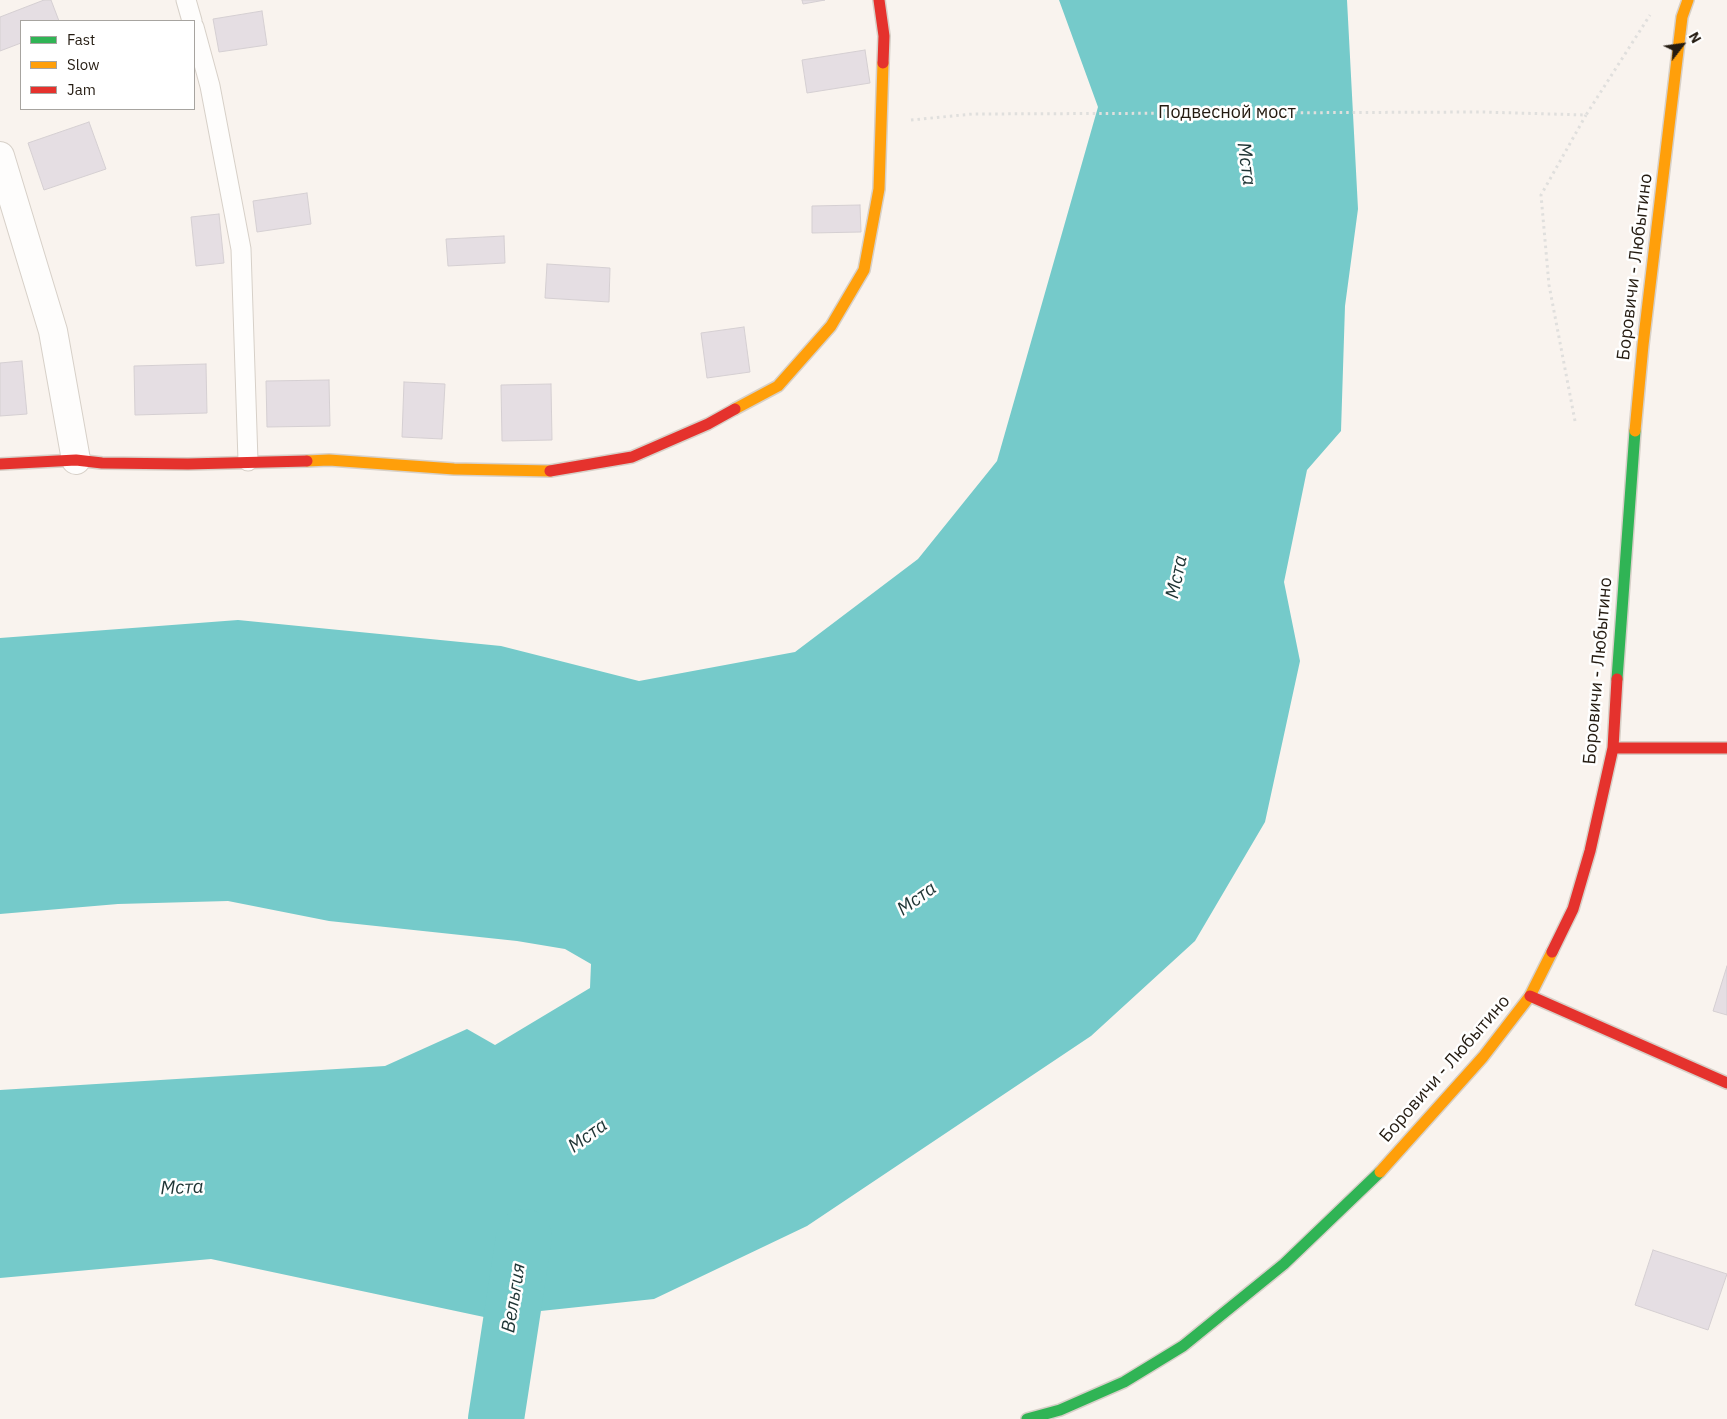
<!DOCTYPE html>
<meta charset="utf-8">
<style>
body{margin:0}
#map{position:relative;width:1727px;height:1419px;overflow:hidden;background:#f9f3ee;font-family:"IBM Plex Sans",sans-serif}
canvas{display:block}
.legend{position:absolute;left:20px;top:20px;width:175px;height:90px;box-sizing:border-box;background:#fff;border:1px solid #a7a4a0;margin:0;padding:6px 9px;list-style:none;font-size:15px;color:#241b11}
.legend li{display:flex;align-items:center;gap:10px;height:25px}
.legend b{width:25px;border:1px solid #a7a4a0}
.north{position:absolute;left:1657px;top:20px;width:50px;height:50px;-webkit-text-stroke:4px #fff;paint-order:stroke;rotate:60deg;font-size:14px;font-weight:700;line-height:20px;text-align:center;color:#241b11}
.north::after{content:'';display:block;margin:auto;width:18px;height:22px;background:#241b11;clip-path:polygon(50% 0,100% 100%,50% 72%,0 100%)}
</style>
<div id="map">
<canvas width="1727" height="1419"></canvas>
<ul class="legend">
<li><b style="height:6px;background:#30b455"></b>Fast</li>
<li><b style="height:6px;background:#ff9f0a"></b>Slow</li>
<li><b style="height:6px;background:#e5322d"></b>Jam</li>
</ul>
<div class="north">N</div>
</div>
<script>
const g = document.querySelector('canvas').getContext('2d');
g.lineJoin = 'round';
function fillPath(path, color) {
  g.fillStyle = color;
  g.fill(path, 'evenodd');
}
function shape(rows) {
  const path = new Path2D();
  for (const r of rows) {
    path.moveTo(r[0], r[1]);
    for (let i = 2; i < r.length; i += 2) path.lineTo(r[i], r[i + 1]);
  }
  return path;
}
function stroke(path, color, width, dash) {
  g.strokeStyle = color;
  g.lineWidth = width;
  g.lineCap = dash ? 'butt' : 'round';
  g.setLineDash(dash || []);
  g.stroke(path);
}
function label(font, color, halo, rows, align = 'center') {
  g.font = font + ' "IBM Plex Sans",sans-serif';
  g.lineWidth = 5;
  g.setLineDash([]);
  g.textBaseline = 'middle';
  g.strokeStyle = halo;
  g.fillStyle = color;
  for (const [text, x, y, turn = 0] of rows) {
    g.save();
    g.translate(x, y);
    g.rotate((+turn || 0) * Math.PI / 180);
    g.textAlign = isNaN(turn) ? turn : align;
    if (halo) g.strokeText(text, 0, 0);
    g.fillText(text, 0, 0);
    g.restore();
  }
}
fillPath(shape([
 [1059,0,1347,0,1358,209,1345,306,1341,431,1307,470,1284,582,1300,661,1265,822,1195,941,1091,1036,807,1226,654,1299,484,1317,211,1259,0,1278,0,1090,385,1066,467,1029,495,1045,590,988,591,964,565,949,517,941,329,921,228,901,118,904,0,914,0,638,238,620,501,646,639,681,795,652,918,559,997,461,1098,107]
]), '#75caca');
stroke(shape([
 [496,1419,524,1237]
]), '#75caca', 56);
const building = shape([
 [44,0,51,0,59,21,21,21,21,43,0,51,0,17,44,0],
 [802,0,825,0,803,4,802,0],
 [262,11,267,45,219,52,213,19,262,11],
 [865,50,870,83,807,93,802,60,865,50],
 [89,122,106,169,44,190,28,143,89,122],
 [307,193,311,224,257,232,253,201,307,193],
 [860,205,861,232,812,233,812,206,860,205],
 [219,214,224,263,196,266,191,217,219,214],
 [504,236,505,263,448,266,446,239,504,236],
 [547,264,610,268,609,302,545,298,547,264],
 [744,327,750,372,707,378,701,333,744,327],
 [22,361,27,414,0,416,0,363,22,361],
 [206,364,207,413,135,415,134,366,206,364],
 [329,380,330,426,267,427,266,381,329,380],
 [404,382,445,384,442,439,402,437,404,382],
 [551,384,552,440,502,441,501,385,551,384],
 [1727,966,1727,1015,1713,1011,1727,966],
 [1653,1250,1727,1274,1708,1330,1635,1305,1653,1250]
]);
fillPath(building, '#e5dee3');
stroke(building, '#d5cfd2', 1);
const lane = shape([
 [186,0,192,21],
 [194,27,210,86,241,249,248,461]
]);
const street = shape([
 [0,156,53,331,76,460]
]);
const fast = shape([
 [1617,679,1635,431],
 [1027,1419,1060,1410,1124,1382,1183,1346,1284,1264,1380,1172]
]);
const slow = shape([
 [735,409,778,386,831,326,864,270,879,189,883,63],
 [1635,431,1643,345,1682,17,1688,0],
 [307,461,329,460,454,469,550,471],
 [1380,1172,1483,1057,1530,996,1552,952]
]);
const jam = shape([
 [879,0,884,36,883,63],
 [0,464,76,460,102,463,188,464,307,461],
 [550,471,632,457,708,424,735,409],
 [1613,748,1727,748],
 [1552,952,1573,909,1590,851,1613,748,1617,679],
 [1530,996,1727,1083]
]);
stroke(lane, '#d7d0c8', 21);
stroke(street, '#d7d0c8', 30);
stroke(fast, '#d7d0c8', 14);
stroke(slow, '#d7d0c8', 14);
stroke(jam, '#d7d0c8', 14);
stroke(shape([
 [911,120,973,114,1482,112,1586,115,1650,15],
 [1575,421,1549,285,1541,195,1586,115]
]), '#e0dfdd', 3, [2.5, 4]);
stroke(lane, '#fefdfc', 19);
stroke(street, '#fefdfc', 28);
stroke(fast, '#30b455', 11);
stroke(slow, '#ff9f0a', 11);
stroke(jam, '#e5322d', 11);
label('18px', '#241b11', '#fff', [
 ["Подвесной мост",1227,113],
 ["Боровичи - Любытино",1635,267,-83],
 ["Боровичи - Любытино",1598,671,-85],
 ["Боровичи - Любытино",1445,1069,-49]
]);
label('italic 19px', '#1e3434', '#fff', [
 ["Мста",1246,164,82],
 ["Мста",1177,577,-78],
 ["Мста",917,899,-36],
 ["Мста",588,1136,-36],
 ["Мста",182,1188,-2],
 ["Вельгия",514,1298,-81]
]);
</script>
